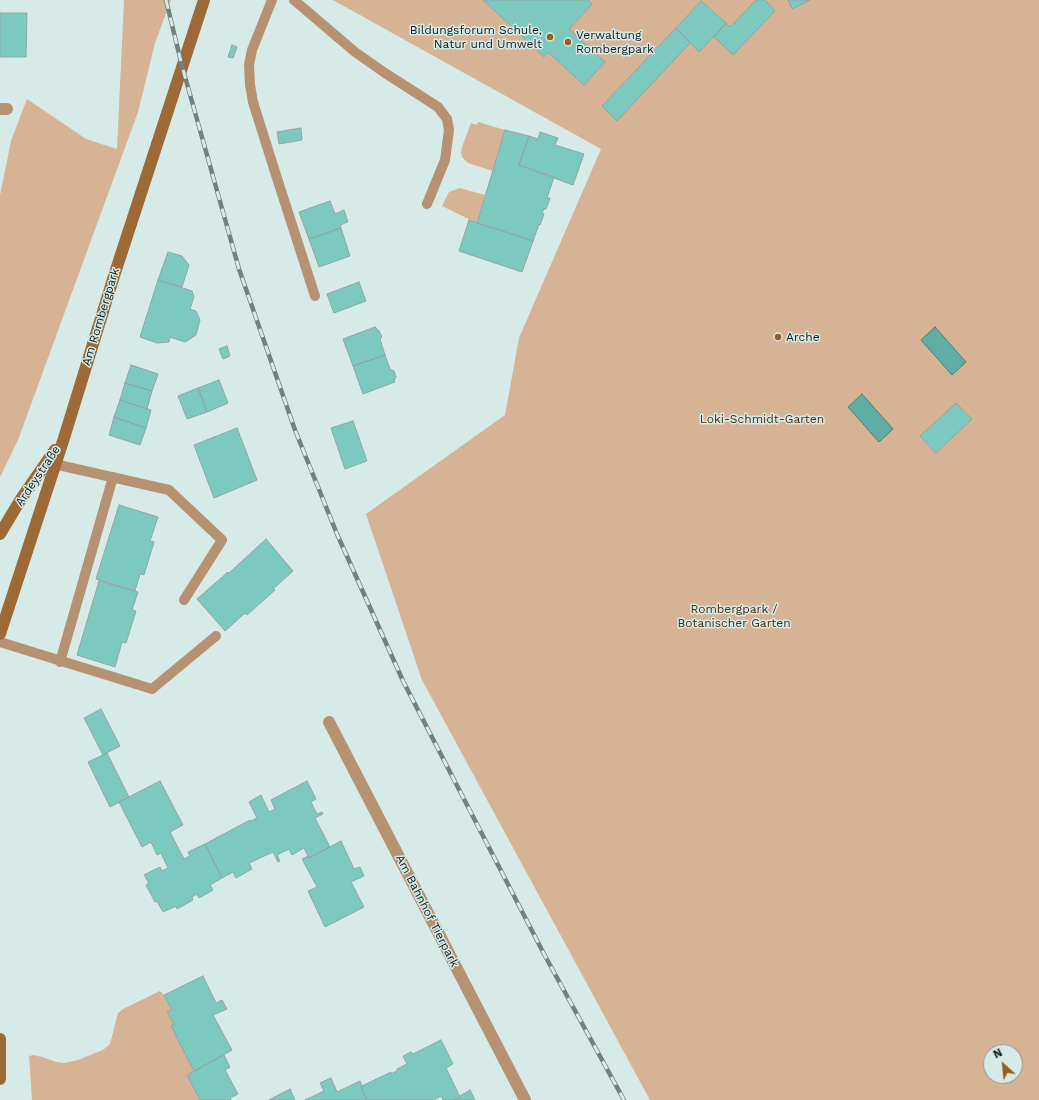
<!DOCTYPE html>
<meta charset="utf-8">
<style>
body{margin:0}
#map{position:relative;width:1039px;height:1100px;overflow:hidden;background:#d6eae7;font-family:"Work Sans",sans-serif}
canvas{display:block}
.north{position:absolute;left:983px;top:1044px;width:40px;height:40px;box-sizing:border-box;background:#d6eae7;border:1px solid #899896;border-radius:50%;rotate:333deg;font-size:11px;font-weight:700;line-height:16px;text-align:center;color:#161d1c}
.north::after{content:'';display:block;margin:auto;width:14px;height:18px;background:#995e1f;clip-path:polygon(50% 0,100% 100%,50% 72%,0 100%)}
</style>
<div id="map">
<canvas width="1039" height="1100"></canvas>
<div class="north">N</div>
</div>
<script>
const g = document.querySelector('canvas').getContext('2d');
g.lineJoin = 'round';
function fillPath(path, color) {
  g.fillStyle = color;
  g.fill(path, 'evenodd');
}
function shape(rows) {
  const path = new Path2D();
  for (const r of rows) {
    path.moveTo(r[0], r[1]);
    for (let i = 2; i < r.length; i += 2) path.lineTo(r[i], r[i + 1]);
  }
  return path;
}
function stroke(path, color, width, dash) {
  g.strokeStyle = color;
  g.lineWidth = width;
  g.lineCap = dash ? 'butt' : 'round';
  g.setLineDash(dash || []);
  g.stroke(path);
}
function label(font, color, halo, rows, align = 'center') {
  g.font = font + ' "Work Sans",sans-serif';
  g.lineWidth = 3;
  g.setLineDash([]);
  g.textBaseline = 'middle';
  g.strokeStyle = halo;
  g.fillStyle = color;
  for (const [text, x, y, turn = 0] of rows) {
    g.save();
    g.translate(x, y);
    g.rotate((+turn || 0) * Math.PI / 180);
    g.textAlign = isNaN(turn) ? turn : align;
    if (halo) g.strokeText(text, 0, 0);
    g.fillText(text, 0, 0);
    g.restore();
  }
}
fillPath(shape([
 [124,0,171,0,155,43,138,112,18,440,0,477,0,195,11,141,27,99,86,139,117,149],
 [333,0,1039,0,1039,1100,650,1100,422,680,366,514,505,415,519,338,601,149],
 [991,1052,1015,1052,1015,1076,991,1076],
 [478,122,505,130,496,159,497,160,493,171,468,163,462,157,461,152,462,147,471,123,477,125],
 [460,188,485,195,477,223,442,206,449,192],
 [160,991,164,995,172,1010,167,1012,174,1024,194,1071,187,1075,200,1100,32,1100,29,1056,34,1055,45,1058,56,1062,64,1063,78,1060,103,1050,110,1044,118,1013,123,1009]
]), '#d6b394');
const water = shape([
 [935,327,966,362,952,375,921,340,935,327],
 [862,394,893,429,879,442,848,407,862,394]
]);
fillPath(water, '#5fada4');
stroke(water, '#49827b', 1);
const building = shape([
 [483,0,588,0,592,4,569,29,605,62,584,85,548,52,544,57,483,0],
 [756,0,765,0,775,11,733,55,714,37,726,23,730,27,756,0],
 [788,0,810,0,792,9,788,0],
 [701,1,726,23,699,52,676,28,701,1],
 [0,13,27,13,26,57,0,57,0,13],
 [676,28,690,43,617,121,602,106,676,28],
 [232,45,237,47,233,58,228,57,232,45],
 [301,128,302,140,279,144,277,132,301,128],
 [505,130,529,136,519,165,554,177,547,198,550,198,546,209,544,209,542,213,544,214,540,225,539,224,533,241,477,223,505,130],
 [540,132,558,138,555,145,584,154,573,185,519,165,529,136,538,139,540,132],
 [330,201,335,214,344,210,348,222,340,225,341,228,309,239,299,212,330,201],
 [469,220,533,241,522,272,459,251,469,220],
 [341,228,350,256,319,267,309,239,341,228],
 [168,252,182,256,189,265,182,287,158,280,168,252],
 [158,280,192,291,194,297,190,309,196,311,200,320,196,335,185,342,170,337,169,342,157,343,140,337,158,280],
 [359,282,366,301,334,313,327,294,359,282],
 [375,327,379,331,382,337,380,339,385,355,353,366,343,339,375,327],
 [227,346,230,356,223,359,219,349,227,346],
 [385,355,390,369,394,371,396,377,394,380,395,382,363,394,353,366,385,355],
 [131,365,158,374,152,391,125,383,131,365],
 [219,380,228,403,207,412,198,388,219,380],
 [125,383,152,391,147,409,120,400,125,383],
 [198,388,207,412,187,419,178,396,198,388],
 [120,400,151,410,146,428,114,417,120,400],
 [956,403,972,419,936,453,920,436,956,403],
 [114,417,146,428,140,445,109,435,114,417],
 [353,421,367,461,345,469,331,428,353,421],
 [237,428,257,480,214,498,194,445,237,428],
 [119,505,158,517,150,541,154,542,144,575,140,574,135,591,96,579,119,505],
 [266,539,293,571,273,589,275,590,247,615,245,613,225,631,197,599,228,572,229,573,266,539],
 [99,581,138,592,132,610,136,611,126,643,122,642,115,667,77,655,99,581],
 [101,709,120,746,103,755,84,718,101,709],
 [107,753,129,797,110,807,88,762,107,753],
 [160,781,183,825,170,832,184,859,190,856,188,852,205,844,222,878,210,885,213,890,199,898,197,894,192,897,193,900,177,909,176,906,163,912,157,901,155,902,146,885,149,883,144,875,160,867,162,871,168,868,161,853,157,855,151,842,142,847,119,802,160,781],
 [307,781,316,799,311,802,317,814,322,812,323,814,315,818,330,847,309,858,304,848,292,855,289,849,277,855,280,861,278,862,273,852,249,863,252,869,236,878,233,872,222,878,205,844,250,820,251,821,257,818,249,802,261,795,269,812,275,809,271,800,307,781],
 [341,841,354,869,360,867,364,876,351,882,364,907,325,927,308,891,317,887,302,859,308,856,309,858,341,841],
 [203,976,216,1003,222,1000,227,1009,213,1015,232,1050,194,1071,171,1026,174,1024,167,1012,172,1010,164,995,203,976],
 [441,1040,453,1064,446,1068,460,1097,454,1100,443,1100,441,1096,434,1100,367,1100,361,1087,362,1086,391,1072,391,1074,397,1071,397,1069,407,1064,403,1056,411,1052,413,1054,441,1040],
 [224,1055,230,1067,225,1070,238,1094,230,1098,231,1100,200,1100,187,1075,224,1055],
 [331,1078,337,1092,360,1081,362,1086,361,1087,367,1100,305,1100,324,1091,320,1083,331,1078],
 [290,1089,295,1100,269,1100,290,1089],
 [470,1090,475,1100,454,1100,460,1097,460,1096,470,1090]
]);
fillPath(building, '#7bc9bf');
stroke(building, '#92a5a2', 1);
stroke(shape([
 [272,0,252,50,249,65,250,85,253,102,275,172,315,296],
 [294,0,355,52,385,73,438,107,447,119,449,130,445,160,427,204],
 [54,464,169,490,222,540,184,600],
 [0,642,152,689,216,636],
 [60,662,113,477]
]), '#b69272', 10);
stroke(shape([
 [0,109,7,109],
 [329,722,525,1100]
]), '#b69272', 12);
stroke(shape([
 [0,534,21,499,55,450],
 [0,634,64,438,114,276,204,0],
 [0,1039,0,1079]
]), '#9d6937', 12);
const rail = shape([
 [166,0,182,66,239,269,295,430,337,534,403,681,544,954,624,1100]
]);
stroke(rail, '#72807e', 4.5);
stroke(rail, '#d6eae7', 3, [9]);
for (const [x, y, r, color] of [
 [550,37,4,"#995e1f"],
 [568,42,4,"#995e1f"],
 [778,337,4,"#995e1f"]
]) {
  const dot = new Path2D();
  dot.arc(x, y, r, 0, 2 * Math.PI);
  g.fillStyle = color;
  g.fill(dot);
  stroke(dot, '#d6eae7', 1.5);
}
label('12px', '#161d1c', '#d6eae7', [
 ["Bildungsforum Schule,",542,30,"right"],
 ["Natur und Umwelt",542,44,"right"],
 ["Verwaltung",576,35],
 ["Rombergpark",576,49],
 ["Arche",786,337]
], 'left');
label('12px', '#161d1c', '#d6eae7', [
 ["Am Rombergpark",101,317,-73],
 ["Ardeystraße",38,476,-56],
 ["Am Bahnhof Tierpark",427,911,63]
]);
label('12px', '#4b2b0a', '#d6eae7', [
 ["Loki-Schmidt-Garten",762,419],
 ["Rombergpark /",734,609],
 ["Botanischer Garten",734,623]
]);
</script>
